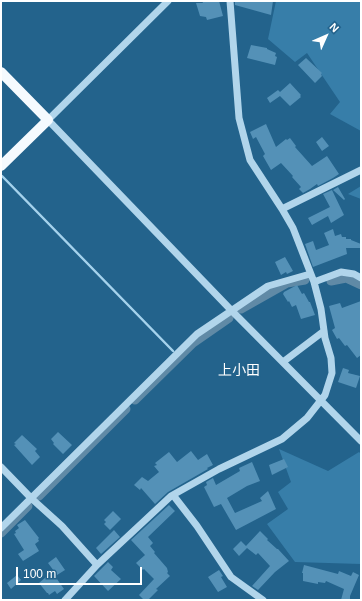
<!DOCTYPE html>
<meta charset="utf-8">
<style>
body{margin:0}
#map{position:relative;width:362px;height:601px;overflow:hidden;background:#23638c;font-family:Arial,sans-serif}
canvas{display:block}
.frame{position:absolute;inset:0;border:2px solid #fff;pointer-events:none}
.north{position:absolute;left:306px;top:16px;width:40px;height:40px;-webkit-text-stroke:3px #23638c;paint-order:stroke;rotate:45deg;font-size:11px;font-weight:700;line-height:16px;text-align:center;color:#fff}
.north::after{content:'';display:block;margin:auto;width:14px;height:18px;background:#fff;clip-path:polygon(50% 0,100% 100%,50% 72%,0 100%)}
.scale{position:absolute;left:16px;top:567px;width:126px;height:18px;box-sizing:border-box;border:2px solid #fff;border-top:0;padding-left:5px;font-size:12px;line-height:14px;white-space:nowrap;color:#fff;-webkit-text-stroke:3px #23638c;paint-order:stroke}
</style>
<div id="map">
<canvas width="362" height="601"></canvas>
<div class="frame"></div>
<div class="north">N</div>
<div class="scale">100 m</div>
</div>
<script>
const g = document.querySelector('canvas').getContext('2d');
g.lineJoin = 'round';
function fillPath(path, color) {
  g.fillStyle = color;
  g.fill(path, 'evenodd');
}
function shape(rows) {
  const path = new Path2D();
  for (const r of rows) {
    path.moveTo(r[0], r[1]);
    for (let i = 2; i < r.length; i += 2) path.lineTo(r[i], r[i + 1]);
  }
  return path;
}
function stroke(path, color, width, dash) {
  g.strokeStyle = color;
  g.lineWidth = width;
  g.lineCap = dash ? 'butt' : 'round';
  g.setLineDash(dash || []);
  g.stroke(path);
}
function label(font, color, halo, rows, align = 'center') {
  g.font = font + ' Arial,"Noto Sans JP",sans-serif';
  g.lineWidth = 4;
  g.setLineDash([]);
  g.textBaseline = 'middle';
  g.strokeStyle = halo;
  g.fillStyle = color;
  for (const [text, x, y, turn = 0] of rows) {
    g.save();
    g.translate(x, y);
    g.rotate((+turn || 0) * Math.PI / 180);
    g.textAlign = isNaN(turn) ? turn : align;
    if (halo) g.strokeText(text, 0, 0);
    g.fillText(text, 0, 0);
    g.restore();
  }
}
fillPath(shape([
 [276,1,361,1,361,131,330,114,340,102,307,53,295,62,268,39],
 [361,186,361,199,348,194],
 [279,449,328,471,359,452,361,454,361,564,295,562,267,524,288,509,278,492,291,482]
]), '#377ea9');
stroke(shape([
 [2,176,173,351]
]), '#a5d2ec', 2.5);
stroke(shape([
 [331,281,346,278,361,285],
 [241,309,287,283,305,280],
 [135,400,193,343,229,318],
 [39,496,126,409],
 [1,533,28,506]
]), '#608aa6', 9);
fillPath(shape([
 [202,1,219,1,223,16,207,20,206,17,200,16,196,3,203,3],
 [235,1,273,1,271,15,235,5],
 [251,45,267,48,267,49,276,53,275,56,277,57,275,65,247,58],
 [306,58,322,73,321,74,322,76,315,83,298,65],
 [290,83,301,95,300,96,301,97,290,106,280,96,270,103,267,98,278,90,280,92],
 [266,124,276,147,286,139,287,140,290,138,296,146,295,147,312,166,327,156,339,174,333,178,318,186,317,184,310,189,303,193,299,189,301,187,292,177,293,176,281,163,271,170,263,156,265,154,256,137,253,139,250,132],
 [322,137,329,146,322,151,316,142],
 [338,187,345,199,344,200,333,190],
 [332,190,344,215,331,223,328,216,312,225,308,218,330,207,323,194],
 [333,229,335,236,341,234,342,237,346,237,346,239,351,239,351,240,361,244,361,248,346,248,347,254,313,267,305,244,313,241,316,250,329,245,324,233],
 [285,257,293,271,287,274,286,272,281,275,275,262],
 [297,285,302,294,304,293,309,302,310,302,315,315,301,319,296,305,292,307,289,301,288,302,283,294,284,292],
 [361,301,361,355,357,358,347,345,345,346,339,338,337,339,332,330,335,328,329,306,340,303,342,308],
 [343,368,349,370,348,373,360,376,356,388,338,382],
 [58,432,72,445,63,454,53,444,54,443,51,439],
 [22,435,37,449,35,451,40,457,32,465,14,445,16,444,14,443],
 [191,451,198,460,207,454,213,465,207,468,208,469,168,492,155,504,141,488,140,490,134,485,142,477,148,481,159,472,154,466,157,465,155,463,169,452,177,462],
 [284,459,288,467,272,475,269,465],
 [252,462,260,481,247,486,227,498,235,513,262,501,260,498,268,491,276,509,236,530,221,504,214,507,204,487,207,485,206,482,213,478,216,485,240,471,239,468],
 [169,505,175,511,148,537,153,543,150,546,155,552,154,553,167,568,168,572,167,573,170,576,156,589,158,590,148,600,144,600,139,595,154,579,144,569,143,570,136,563,145,555,131,540],
 [113,511,121,519,110,530,104,524,106,522,104,520],
 [25,520,39,538,38,539,39,541,35,544,39,551,23,561,18,554,24,550,14,534,16,533,15,531,19,528,17,525],
 [114,530,120,537,101,554,96,548],
 [260,531,268,539,267,540,277,549,278,549,289,561,275,572,258,590,252,586,270,566,258,553,256,555,247,548,239,556,233,549,241,541,246,546],
 [56,557,65,570,57,575,48,563],
 [108,562,113,567,111,570,121,579,108,591,94,576],
 [304,565,338,574,339,571,351,576,353,572,359,575,350,596,350,600,341,600,344,589,326,581,325,583,318,582,318,584,303,581,303,573,302,573],
 [219,570,223,576,221,577,227,587,218,592,208,577],
 [52,572,64,589,57,594,55,591,49,595,48,593,47,593,39,583],
 [17,575,21,580,11,589,7,583]
]), '#5491b7');
stroke(shape([
 [168,1,48,120,231,310,361,441],
 [282,209,361,170],
 [314,282,341,272,354,274,361,278],
 [283,362,324,331],
 [1,467,31,498,62,526,97,565],
 [173,495,197,526,231,577,263,600],
 [1,528,197,334,268,286,310,274],
 [65,600,97,565,171,496,219,469,282,439,307,418,325,395,332,373,331,358,325,338,321,309,314,282,293,228,282,209,250,160,239,118,230,1]
]), '#b1d5eb', 7);
stroke(shape([
 [1,72,48,120,1,166]
]), '#f5fafe', 10);
label('14px', '#fff', '#23638c', [
 ["上小田",239,371]
]);
</script>
